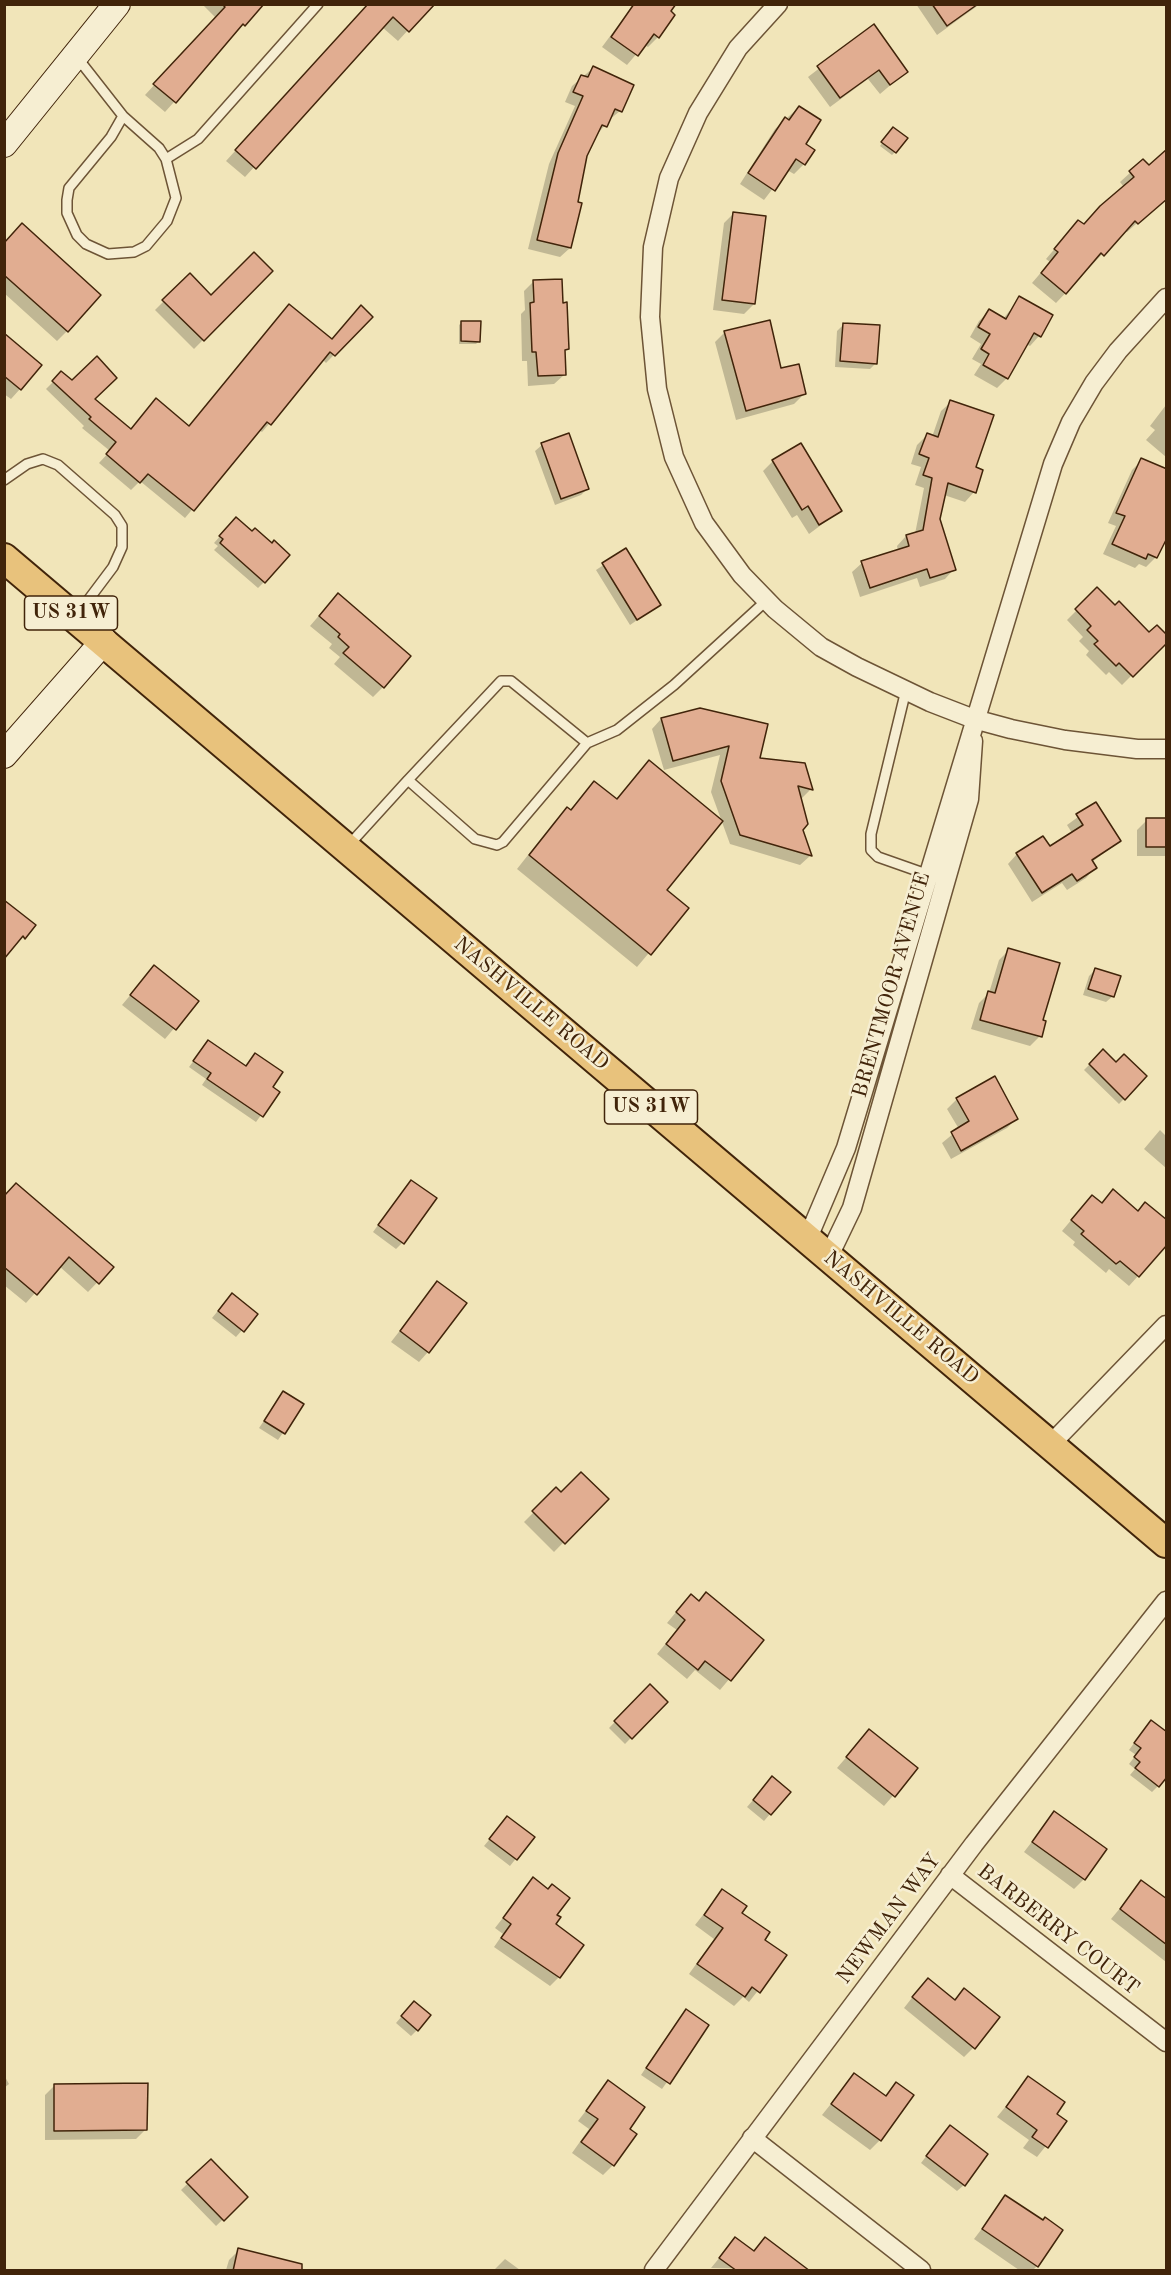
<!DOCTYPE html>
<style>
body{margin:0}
#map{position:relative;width:1171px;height:2275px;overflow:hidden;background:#f1e5b9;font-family:"Old Standard TT",serif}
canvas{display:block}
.frame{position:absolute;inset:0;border:6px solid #41240a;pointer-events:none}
</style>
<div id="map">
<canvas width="1171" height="2275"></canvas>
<div class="frame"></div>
</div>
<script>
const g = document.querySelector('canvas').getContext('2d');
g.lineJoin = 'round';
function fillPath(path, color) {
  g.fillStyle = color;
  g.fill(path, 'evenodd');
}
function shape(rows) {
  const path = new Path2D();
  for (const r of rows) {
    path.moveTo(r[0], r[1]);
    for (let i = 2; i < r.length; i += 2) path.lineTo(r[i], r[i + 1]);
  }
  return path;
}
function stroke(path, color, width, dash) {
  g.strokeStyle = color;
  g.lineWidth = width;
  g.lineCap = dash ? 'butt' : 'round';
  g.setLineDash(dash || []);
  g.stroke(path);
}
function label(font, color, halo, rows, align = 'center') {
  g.font = font + ' "Old Standard TT",serif';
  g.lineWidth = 5;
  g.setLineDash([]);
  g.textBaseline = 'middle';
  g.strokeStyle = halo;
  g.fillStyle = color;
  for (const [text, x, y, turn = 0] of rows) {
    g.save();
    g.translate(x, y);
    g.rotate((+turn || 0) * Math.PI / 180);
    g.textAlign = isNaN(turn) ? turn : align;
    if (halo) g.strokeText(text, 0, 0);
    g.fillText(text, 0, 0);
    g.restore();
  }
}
fillPath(shape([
 [202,4,262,4,165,112,145,95,216,18],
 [368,4,432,4,398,41,382,27,245,177,226,161],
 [634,4,669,12,673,15,658,37,648,47,644,45,627,65,602,47],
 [916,4,980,4,937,35],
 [874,26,907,71,880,94,868,79,830,107,808,77],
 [593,68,620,111,609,120,596,136,586,156,570,248,560,257,528,249,549,164,575,106,565,102,572,86],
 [799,107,804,164,794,174,787,170,764,200,740,184,775,129],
 [890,132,895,152,892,155,880,146],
 [1143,161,1166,197,1127,232,1125,230,1056,303,1032,283,1050,262,1046,259,1069,232,1083,226,1124,187,1120,182],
 [734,213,754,304,744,314,713,310,724,223],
 [4,244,67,331,57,341,4,293],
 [271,271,194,349,155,310,190,275,211,297],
 [534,281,567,349,563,353,564,375,554,384,528,386,527,361,522,361,521,314,525,310,524,291],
 [1020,298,1039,336,1030,346,1026,344,1007,378,997,388,974,375,981,364,972,359,981,344,970,337,979,321,989,311,1003,319],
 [371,317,326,363,322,359,269,424,262,432,259,430,185,518,140,481,131,490,99,463,110,451,82,428,84,426,46,389,54,381,93,399,130,430,149,408,189,427],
 [462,322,479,341,476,344,459,344,459,325],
 [844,324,876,363,870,369,835,367,837,331],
 [725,332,780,370,804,394,794,404,736,420,715,342],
 [4,335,20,389,11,399,4,394],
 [951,402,974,468,974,492,965,502,944,495,938,519,954,569,945,579,920,587,917,578,860,597,852,572,862,563,898,551,897,546,906,536,915,534,924,488,915,485,921,467,911,464,917,445,927,435,932,437,941,411],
 [1166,405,1166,457,1146,440,1155,430,1150,426],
 [542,445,587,489,581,495,555,505,535,451],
 [1142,460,1156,557,1146,567,1139,564,1135,568,1103,554,1116,526,1108,523,1132,470],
 [773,461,840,511,809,534,797,515,792,518,763,471],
 [230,525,272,545,264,582,258,588,214,550,218,546,214,543],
 [626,550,659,605,630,625,596,570],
 [1097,590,1149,634,1166,641,1122,685,1109,672,1106,675,1086,655,1089,651,1079,641,1083,637,1067,620],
 [328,605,383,687,373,697,334,664,340,657,329,648,332,644,310,626],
 [661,719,766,725,758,759,811,789,800,800,801,829,810,856,800,865,730,844,711,792,720,755,664,770,652,729],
 [649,762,665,890,687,908,637,967,517,869,554,822,567,809,569,811,594,783,615,800],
 [1096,804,1120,841,1092,862,1095,868,1086,878,1067,890,1062,883,1032,902,1008,864,1017,854,1049,848,1072,833,1067,825],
 [1166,819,1166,856,1137,856,1137,830,1147,820],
 [1009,950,1041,1021,1040,1036,1030,1046,971,1029,979,1003,989,993,999,960],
 [154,967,197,1001,165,1039,122,1005],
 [1095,970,1113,996,1106,1002,1083,995,1089,976],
 [208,1042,278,1092,256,1122,202,1085,206,1079,189,1067],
 [1103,1051,1116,1064,1145,1077,1119,1104,1084,1070],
 [957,1099,1017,1118,1007,1128,951,1159,942,1143,959,1129,947,1109],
 [1160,1130,1165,1135,1166,1133,1166,1168,1144,1149],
 [405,1188,402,1243,396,1249,373,1232],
 [4,1196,112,1267,88,1292,59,1266,26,1303,4,1285],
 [1083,1206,1138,1276,1129,1286,1109,1269,1106,1273,1073,1245,1075,1242,1062,1231],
 [437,1283,428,1352,419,1362,391,1342],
 [226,1301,256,1314,236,1337,212,1318],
 [283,1393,302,1405,278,1440,259,1428],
 [557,1489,561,1494,606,1499,554,1552,524,1522],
 [681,1606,762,1640,720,1690,695,1670,687,1679,657,1654,677,1630,667,1623],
 [650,1686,666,1702,625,1744,609,1728],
 [1145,1728,1158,1786,1152,1792,1130,1775,1135,1769,1129,1764,1136,1755,1129,1750],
 [869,1731,916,1769,884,1806,837,1768],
 [766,1785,789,1792,764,1821,747,1807],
 [1054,1813,1084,1879,1074,1889,1024,1852],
 [507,1818,533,1837,510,1866,484,1846],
 [533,1879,555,1915,559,1977,550,1986,494,1947,503,1934,495,1928],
 [1142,1882,1166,1901,1166,1962,1111,1919],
 [722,1891,763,1940,785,1956,749,2002,743,1997,734,2006,689,1974,714,1939,695,1925],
 [918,1990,954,2001,965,1990,973,2048,964,2057,904,2008],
 [408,2009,417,2030,411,2036,396,2023],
 [680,2017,707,2026,662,2089,641,2075],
 [4,2075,9,2084,4,2088],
 [854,2075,885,2097,896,2084,880,2140,870,2150,822,2115],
 [1029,2078,1054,2115,1065,2122,1037,2157,1023,2148,1029,2140,997,2117],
 [608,2082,628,2129,613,2165,603,2175,572,2153,589,2129,578,2121],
 [55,2085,146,2129,136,2139,45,2140,45,2095],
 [944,2133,964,2185,957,2191,921,2163],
 [211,2161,246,2197,216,2226,181,2190],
 [1006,2197,1037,2266,1033,2270,1019,2270,974,2239],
 [735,2239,753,2252,765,2239,806,2270,711,2268],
 [239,2250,275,2270,226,2270,229,2260],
 [505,2259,520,2270,494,2270]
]), '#0003');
const building = shape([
 [222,4,264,4,245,26,243,24,176,103,153,84,225,7,222,4],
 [368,4,435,4,409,32,393,17,256,169,235,150,368,4],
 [634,4,676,4,671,11,675,15,659,38,654,34,638,56,611,37,634,4],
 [932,4,978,4,947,26,932,4],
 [874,24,908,72,890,85,879,70,840,98,817,66,874,24],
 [593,66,634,85,622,112,615,109,607,127,602,125,587,156,578,202,582,203,571,248,537,240,558,153,583,96,573,92,581,75,588,77,593,66],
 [799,106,821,120,806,144,815,150,805,165,796,159,775,191,748,173,785,117,789,120,799,106],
 [893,127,908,138,896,153,881,142,893,127],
 [1167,149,1167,199,1138,224,1135,221,1104,256,1101,253,1066,294,1041,273,1058,252,1054,249,1078,220,1084,224,1100,206,1134,177,1129,171,1143,159,1149,165,1167,149],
 [733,212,766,216,755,304,722,300,733,212],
 [22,223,101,295,68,332,4,275,4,243,22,223],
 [254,252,273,271,204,341,162,300,190,273,211,295,254,252],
 [562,279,563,303,567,302,569,349,565,350,566,375,538,376,536,352,532,352,530,303,534,302,533,280,562,279],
 [1019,296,1053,315,1041,337,1034,333,1008,379,983,365,989,354,981,349,990,334,978,327,989,309,1006,319,1019,296],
 [289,304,332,339,361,305,373,317,335,356,330,352,271,425,267,422,194,511,148,474,140,483,106,454,116,442,89,419,91,417,52,381,61,371,72,380,97,356,117,378,95,399,131,429,156,398,189,426,289,304],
 [770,320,781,368,799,364,806,394,746,411,724,331,770,320],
 [461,321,481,321,480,342,461,341,461,321],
 [843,323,880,325,877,364,840,361,843,323],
 [4,333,42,365,21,390,4,376,4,333],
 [950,400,994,415,976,467,983,470,976,493,948,483,940,519,956,570,930,578,927,569,870,588,861,561,909,546,906,535,923,530,932,478,923,475,929,458,919,454,927,433,938,437,950,400],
 [569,433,589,489,561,499,541,443,569,433],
 [801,443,842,511,819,525,808,506,802,510,772,460,801,443],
 [1141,458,1167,469,1167,538,1157,558,1148,554,1146,559,1112,544,1125,516,1116,513,1141,458],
 [236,517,252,531,255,528,272,543,274,540,290,555,265,583,220,543,223,539,219,536,236,517],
 [626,548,661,605,637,620,602,563,626,548],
 [1097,587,1115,605,1119,601,1149,632,1157,625,1167,635,1167,643,1133,677,1119,663,1116,666,1094,644,1098,641,1087,630,1091,626,1075,609,1097,587],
 [338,593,411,656,384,688,343,653,349,647,338,637,340,634,319,616,338,593],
 [700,708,768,724,760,758,805,763,813,790,798,786,808,824,803,830,812,856,740,835,721,781,729,746,673,761,661,718,700,708],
 [649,760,723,821,667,890,689,908,651,955,529,855,567,807,571,810,594,781,617,799,649,760],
 [1096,802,1121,841,1092,860,1097,868,1077,881,1072,874,1042,893,1016,853,1043,836,1050,846,1083,825,1076,814,1096,802],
 [1146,818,1167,818,1167,847,1146,847,1146,818],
 [4,900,36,925,25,939,23,936,4,959,4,900],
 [1008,948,1060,963,1043,1020,1046,1021,1042,1037,980,1020,988,991,995,993,1008,948],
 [154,965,199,1001,176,1030,130,995,154,965],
 [1095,968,1121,976,1114,997,1088,989,1095,968],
 [208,1040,246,1066,255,1053,283,1072,273,1087,280,1092,263,1117,207,1079,211,1073,193,1061,208,1040],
 [1103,1049,1116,1062,1124,1054,1147,1076,1125,1100,1089,1064,1103,1049],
 [995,1076,1018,1119,961,1151,951,1132,969,1121,956,1098,995,1076],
 [411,1180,437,1198,404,1244,378,1225,411,1180],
 [16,1183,114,1267,99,1284,69,1257,37,1295,4,1267,4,1196,16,1183],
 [1113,1189,1138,1211,1145,1202,1167,1220,1167,1245,1139,1277,1120,1261,1116,1264,1081,1234,1084,1231,1071,1220,1092,1195,1102,1203,1113,1189],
 [437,1281,467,1303,429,1353,400,1331,437,1281],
 [232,1293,258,1314,244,1332,218,1311,232,1293],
 [283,1391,304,1404,285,1434,264,1421,283,1391],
 [581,1472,609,1499,565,1544,532,1511,556,1487,561,1492,581,1472],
 [706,1592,764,1640,731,1681,705,1661,698,1670,666,1644,685,1620,676,1612,691,1594,699,1601,706,1592],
 [650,1684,668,1702,632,1739,614,1721,650,1684],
 [1151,1720,1167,1732,1167,1777,1159,1787,1135,1768,1140,1762,1134,1757,1141,1748,1134,1743,1151,1720],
 [869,1729,918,1768,895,1797,846,1757,869,1729],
 [772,1776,791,1792,771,1815,753,1800,772,1776],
 [1054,1811,1107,1849,1085,1880,1032,1842,1054,1811],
 [507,1816,535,1837,517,1860,489,1839,507,1816],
 [533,1877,548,1889,552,1884,570,1898,557,1915,561,1917,556,1924,584,1945,560,1978,501,1938,511,1924,503,1918,533,1877],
 [1141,1880,1167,1899,1167,1945,1120,1909,1141,1880],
 [722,1889,747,1906,742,1913,770,1932,765,1940,787,1955,760,1993,752,1987,745,1997,697,1964,723,1928,704,1915,722,1889],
 [928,1978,955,2000,964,1988,1000,2017,975,2049,912,1997,928,1978],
 [414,2001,431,2015,418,2031,401,2016,414,2001],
 [686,2009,709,2025,670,2084,646,2068,686,2009],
 [854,2073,886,2096,896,2082,914,2095,881,2141,831,2104,854,2073],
 [1028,2076,1065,2102,1057,2114,1067,2121,1048,2148,1032,2137,1037,2130,1006,2107,1028,2076],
 [608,2080,645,2107,630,2129,637,2134,614,2166,581,2142,598,2119,586,2111,608,2080],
 [148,2083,147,2130,54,2131,54,2084,148,2083],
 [950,2125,988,2154,965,2186,926,2156,950,2125],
 [211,2159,248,2197,224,2221,186,2182,211,2159],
 [1005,2195,1043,2220,1045,2217,1063,2230,1038,2267,982,2229,1005,2195],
 [735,2237,754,2251,765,2237,810,2271,737,2271,719,2258,735,2237],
 [238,2248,302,2264,302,2271,233,2271,238,2248]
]);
fillPath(building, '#e1ad91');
stroke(building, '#41240a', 1.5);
const lane = shape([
 [76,56,123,116,111,137,69,188,67,200,67,213,77,235,86,244,108,254,134,252,146,246,167,221,176,198,166,159,159,148,123,116],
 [166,159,198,139,318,4],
 [4,480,27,464,43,459,58,465,115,515,122,526,122,547,113,567,77,615],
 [906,690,871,834,871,850,878,857,932,876],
 [408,780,501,681,511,681,587,743],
 [348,846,408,780,475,839,497,845,503,842,587,743,617,730,674,685,767,600]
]);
const street = shape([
 [778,4,738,48,698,113,669,178,653,247,650,317,657,389,674,457,704,523,742,575,775,609,821,647,857,667,930,702,974,719,1011,729,1065,740,1137,749,1166,749],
 [807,1240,846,1148,1053,464,1071,422,1094,383,1118,351,1166,298],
 [828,1258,852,1208,969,799,973,741],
 [1051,1444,1166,1325],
 [950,1875,1166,2042],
 [752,2138,921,2270],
 [654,2270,974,1844,1166,1601]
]);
const secondary = shape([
 [4,144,117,4],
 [4,755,104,641]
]);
const primary = shape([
 [4,558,1166,1543]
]);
stroke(lane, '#6d5436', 12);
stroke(street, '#6d5436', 21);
stroke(secondary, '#41240a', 28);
stroke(primary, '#41240a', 32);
stroke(lane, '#f6eed2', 9);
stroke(street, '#f6eed2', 18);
stroke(secondary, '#f6eed2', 26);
stroke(primary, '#e8c27c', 28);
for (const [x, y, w] of [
 [71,613,93],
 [651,1107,93]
]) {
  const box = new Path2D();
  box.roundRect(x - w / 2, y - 17, w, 34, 4.5);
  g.fillStyle = '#f6eed2';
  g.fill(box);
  stroke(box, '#41240a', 1.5);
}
label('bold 20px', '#41240a', null, [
 ["US 31W",71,613],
 ["US 31W",651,1107]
]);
label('21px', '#41240a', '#f6eed2', [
 ["BRENTMOOR AVENUE",892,985,-74],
 ["NASHVILLE ROAD",531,1004,40],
 ["NASHVILLE ROAD",901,1318,40],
 ["NEWMAN WAY",889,1919,-53],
 ["BARBERRY COURT",1058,1930,38]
]);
</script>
